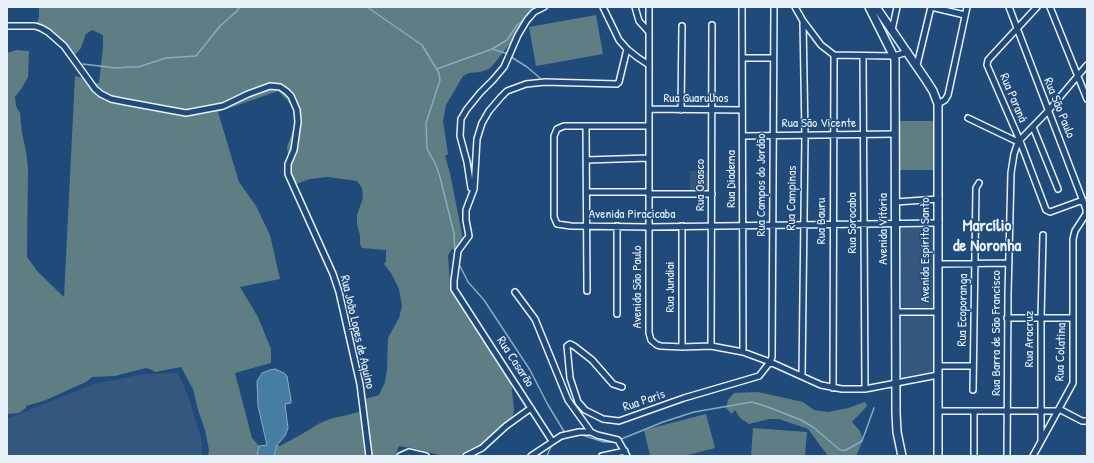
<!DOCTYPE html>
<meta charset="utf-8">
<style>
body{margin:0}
#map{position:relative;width:1094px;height:463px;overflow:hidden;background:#1f4a7a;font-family:"Patrick Hand",sans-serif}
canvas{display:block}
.frame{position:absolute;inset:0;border:8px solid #e8f1f8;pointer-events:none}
</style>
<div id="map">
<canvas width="1094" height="463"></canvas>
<div class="frame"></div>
</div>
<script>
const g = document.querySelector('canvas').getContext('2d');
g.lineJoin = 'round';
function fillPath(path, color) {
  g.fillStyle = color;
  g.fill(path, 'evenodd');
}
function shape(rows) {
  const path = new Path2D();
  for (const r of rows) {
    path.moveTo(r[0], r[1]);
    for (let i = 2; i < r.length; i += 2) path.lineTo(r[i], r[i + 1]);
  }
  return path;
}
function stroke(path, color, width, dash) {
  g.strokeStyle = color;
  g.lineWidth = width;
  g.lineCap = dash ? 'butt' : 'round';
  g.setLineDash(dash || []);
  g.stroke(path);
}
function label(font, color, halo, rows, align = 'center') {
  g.font = font + ' "Patrick Hand",sans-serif';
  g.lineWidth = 3;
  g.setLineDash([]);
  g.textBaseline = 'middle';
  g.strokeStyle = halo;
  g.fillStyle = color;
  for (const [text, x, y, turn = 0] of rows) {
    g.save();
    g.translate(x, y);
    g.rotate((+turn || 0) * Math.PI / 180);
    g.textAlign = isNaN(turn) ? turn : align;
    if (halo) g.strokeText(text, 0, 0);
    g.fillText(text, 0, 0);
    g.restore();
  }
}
fillPath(shape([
 [690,171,710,171,711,189,709,191,690,191],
 [899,228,935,228,935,309,899,309],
 [899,315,935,315,935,371,899,378],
 [178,373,188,396,202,441,202,456,7,456,7,419,93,384,144,374]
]), '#35577e');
fillPath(shape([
 [39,7,535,7,528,16,514,39,493,65,489,69,480,72,469,73,463,76,446,105,443,121,448,154,445,156,450,173,462,234,463,241,458,249,452,249,448,255,450,285,457,294,511,381,514,410,512,419,499,427,485,443,458,456,443,456,417,449,399,446,395,456,274,456,277,445,280,446,302,434,320,423,333,418,343,416,359,412,362,402,365,399,379,395,385,382,387,370,388,338,399,318,402,306,399,289,391,273,384,264,386,261,386,250,362,248,360,244,360,235,357,224,357,215,363,198,362,188,357,181,328,177,310,179,296,184,291,177,287,147,295,125,293,109,288,101,278,91,218,112,239,182,256,206,270,235,280,279,240,287,258,317,271,349,271,363,235,373,252,438,259,446,257,456,208,456,209,450,205,430,198,410,193,389,181,367,155,372,152,370,146,368,115,376,92,377,86,382,46,400,26,406,26,408,19,413,7,414,7,53,16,50,29,51,28,77,22,88,15,97,16,106,20,113,22,133,26,151,28,168,27,257,38,272,64,297,75,76,83,78,91,84,99,83,103,47,103,35,92,30,86,34,81,48,75,55,56,41,35,29,39,17],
 [596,15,603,54,536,66,529,27],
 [898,121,934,121,934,170,898,170],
 [758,392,803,402,814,410,828,412,848,408,865,402,867,406,852,422,860,431,863,440,857,454,856,456,828,456,808,429,779,419,769,419,749,424,740,418,735,410,732,414,726,408,728,400,734,393],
 [706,414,715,448,684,456,650,456,644,430],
 [753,428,807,432,805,456,751,456]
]), '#5e7e83');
const water = shape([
 [275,369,284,373,287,376,291,400,291,403,285,404,288,428,285,436,277,445,274,456,257,456,259,446,267,445,258,406,257,381,262,373,270,370,275,369]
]);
fillPath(water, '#467ea1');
stroke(water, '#87acc4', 1);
stroke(shape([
 [367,7,422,45,439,73,440,80,426,123,427,149,435,163,440,177,454,233,455,255],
 [492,49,505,53,527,67,540,78],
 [83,64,116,68,130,67,138,67,166,58,196,56,220,26,236,12,240,7],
 [437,69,492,49,507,40,517,25,523,21,535,7],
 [459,264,468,282,484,300,530,370,548,405,565,433],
 [577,435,582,435,604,442,615,442],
 [619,440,663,422,694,412,752,402,768,407,801,420,813,427,840,450,846,450,862,441,874,408],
 [547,456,551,446,566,437]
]), '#87acc4', 1.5);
const street = shape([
 [603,7,619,40,627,49,637,57,649,65],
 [635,7,639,21,649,32],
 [649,7,649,333,651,340,657,345,661,346,682,347,711,346,743,352,770,362,821,385,842,389,865,389,938,375],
 [742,7,743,352],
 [795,7,803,21,821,45,834,55,894,56,908,52],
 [931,7,965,15],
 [1009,7,1086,209,1086,214,1075,231,1073,239,1073,383,1033,456],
 [1037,7,988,60,987,65,1020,141,1046,210,1050,212,1083,200],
 [1050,7,1087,99],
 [7,26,35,26,41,28,48,32,64,46,95,89,101,94,111,99,126,102,186,113,223,106,248,94,270,86,280,87,286,91,291,96,297,110,298,122,294,150,288,164,288,174,333,274,339,292,360,384,369,456],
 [892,30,897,7],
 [863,56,865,389],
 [743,58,773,58],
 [917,65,931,7],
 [938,104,945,100,948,95,967,7],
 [649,109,742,110],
 [681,110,682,26],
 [968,118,1018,142],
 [586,126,587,291],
 [649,126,564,126,557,129,554,136,554,217,557,224,571,226,649,227,939,223],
 [1033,127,1058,189],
 [743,136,895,134],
 [586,160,649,158],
 [471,188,467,162,460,136,461,119,467,109,480,93,493,80,504,67,518,35,527,20,534,12,544,7],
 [587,192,649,192],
 [649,194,712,194],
 [896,202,939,199],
 [682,226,682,347],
 [938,264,1009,263],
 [515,292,535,319,568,400,591,432],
 [896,312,938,312],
 [617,314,617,226],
 [1007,318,1073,318],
 [711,346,712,25],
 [938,366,973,366],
 [802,375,805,135,803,21],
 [622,387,613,384,592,360,574,346,570,344,567,346,570,378,578,402,585,410,603,419,619,421,684,398,759,376,770,362,772,357,774,7],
 [833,388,834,55],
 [973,390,976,188,979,183],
 [1059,409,1082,421,1087,421],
 [938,411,1057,411],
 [974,411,974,456],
 [552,441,454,289,454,281,458,251,469,236,466,220,466,210,474,189,477,139,482,123,489,111,501,97,507,91,526,84,545,82,617,84,619,82,627,49],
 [1041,441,1041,318,1043,235],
 [400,456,409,452,426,456],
 [466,456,482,448,506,426,531,408],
 [531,456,561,436,579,432,591,432,597,435,618,440,627,456],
 [602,456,625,451],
 [1007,456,1008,294,1011,173,1014,154,1018,142,1049,110,1087,65]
]);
const secondary = shape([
 [869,7,895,59,896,413,897,432,902,456],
 [876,7,926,80,933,91,938,104,938,456]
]);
stroke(street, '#e8f1f8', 8);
stroke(secondary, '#e8f1f8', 10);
stroke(street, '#1f4a7a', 5);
stroke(secondary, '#1f4a7a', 7);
label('13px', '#e8f1f8', '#1f4a7a', [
 ["Rua Paraná",1013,98,67],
 ["Rua Guarulhos",696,99],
 ["Rua São Paulo",1059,108,68],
 ["Rua São Vicente",819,124],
 ["Rua Diadema",732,179,-90],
 ["Rua Osasco",701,185,-90],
 ["Rua Campos do Jordão",762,185,-90],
 ["Rua Campinas",792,198,-89],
 ["Avenida Piracicaba",632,215],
 ["Rua Bauru",822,221,-90],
 ["Rua Sorocaba",853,223,-90],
 ["Avenida Vitória",884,229,-90],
 ["Avenida Espírito Santo",926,250,-90],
 ["Avenida São Paulo",638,287,-90],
 ["Rua Jundiai",671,287,-90],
 ["Rua Ecoporanga",963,310,-89],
 ["Rua João Lopes de Aquino",357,332,77],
 ["Rua Barra de São Francisco",997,333,-90],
 ["Rua Aracruz",1030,339,-90],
 ["Rua Colatina",1061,352,-88],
 ["Rua Casarão",515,362,57],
 ["Rua Paris",644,401,-19]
]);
label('bold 17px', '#e8f1f8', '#1f4a7a', [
 ["Marcílio",987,226],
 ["de Noronha",987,246]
]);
</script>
